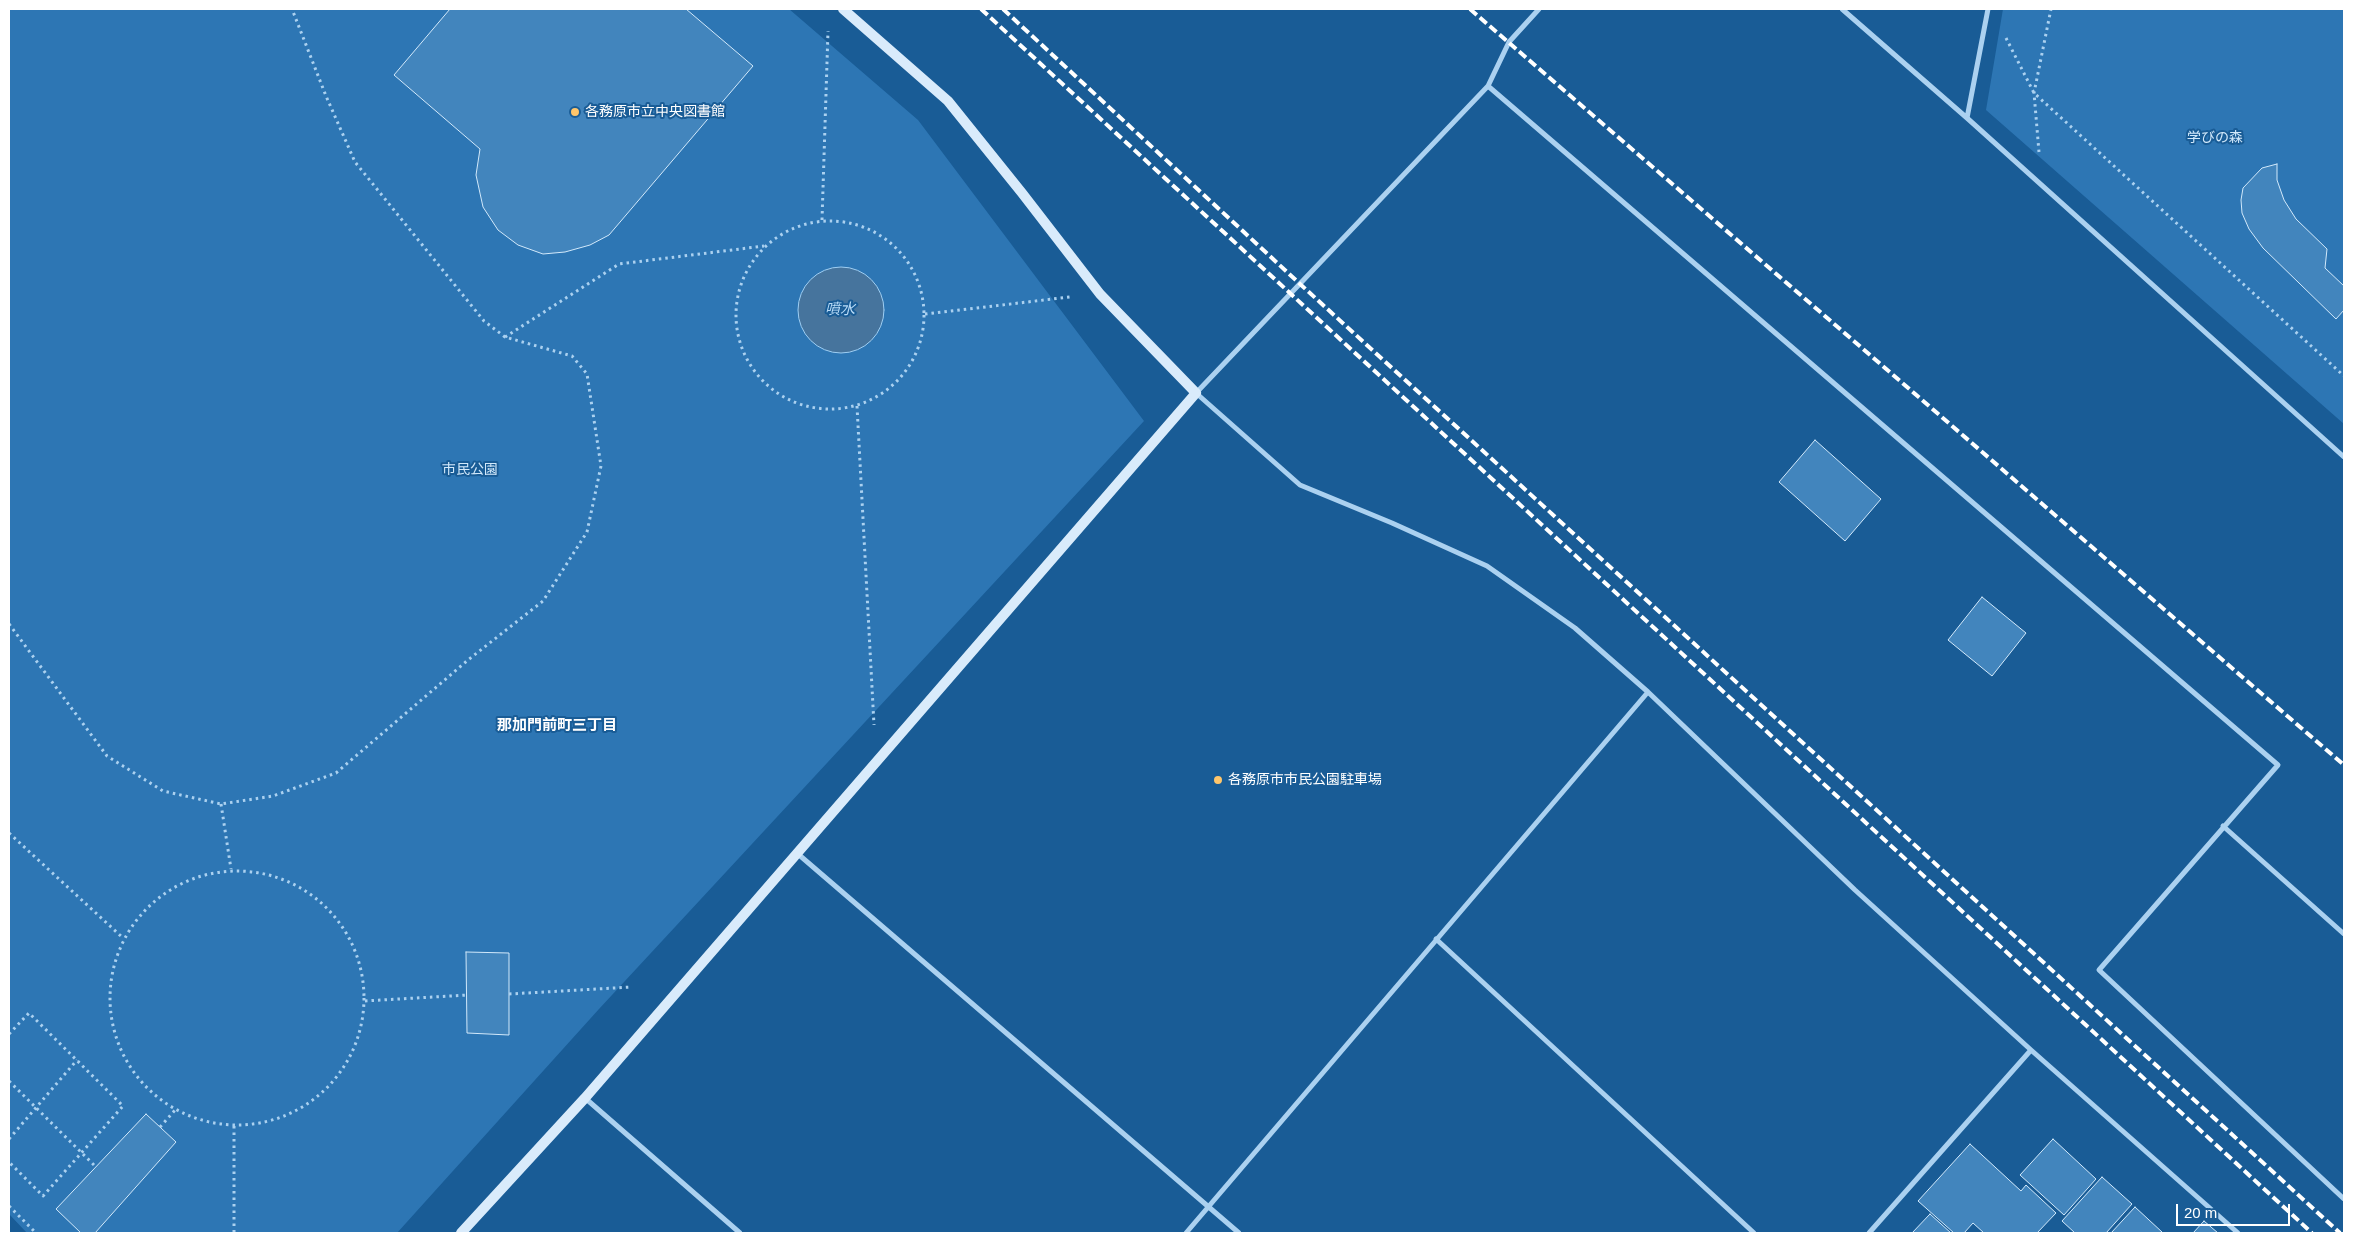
<!DOCTYPE html>
<meta charset="utf-8">
<style>
body{margin:0}
#map{position:relative;width:2353px;height:1242px;overflow:hidden;background:#195c96;font-family:Arial,sans-serif}
canvas{display:block}
.frame{position:absolute;inset:0;border:10px solid #fff;pointer-events:none}
.scale{position:absolute;left:2176px;top:1204px;width:114px;height:22px;box-sizing:border-box;border:2px solid #fff;border-top:0;padding-left:6px;font-size:15px;line-height:18px;white-space:nowrap;color:#fff;-webkit-text-stroke:4px #195c96;paint-order:stroke}
</style>
<div id="map">
<canvas width="2353" height="1242"></canvas>
<div class="frame"></div>
<div class="scale">20 m</div>
</div>
<script>
const g = document.querySelector('canvas').getContext('2d');
g.lineJoin = 'round';
function fillPath(path, color) {
  g.fillStyle = color;
  g.fill(path, 'evenodd');
}
function shape(rows) {
  const path = new Path2D();
  for (const r of rows) {
    if (r.length === 3) {
      path.moveTo(r[0] + r[2], r[1]);
      path.arc(r[0], r[1], r[2], 0, 2 * Math.PI);
      continue;
    }
    path.moveTo(r[0], r[1]);
    for (let i = 2; i < r.length; i += 2) path.lineTo(r[i], r[i + 1]);
  }
  return path;
}
function stroke(path, color, width, dash) {
  g.strokeStyle = color;
  g.lineWidth = width;
  g.lineCap = dash ? 'butt' : 'round';
  g.setLineDash(dash || []);
  g.stroke(path);
}
function label(font, color, halo, rows, align = 'center') {
  g.font = font + ' Arial,"Noto Sans JP",sans-serif';
  g.lineWidth = 4;
  g.setLineDash([]);
  g.textBaseline = 'middle';
  g.strokeStyle = halo;
  g.fillStyle = color;
  for (const [text, x, y, turn = 0] of rows) {
    g.save();
    g.translate(x, y);
    g.rotate((+turn || 0) * Math.PI / 180);
    g.textAlign = isNaN(turn) ? turn : align;
    if (halo) g.strokeText(text, 0, 0);
    g.fillText(text, 0, 0);
    g.restore();
  }
}
fillPath(shape([
 [9,9,789,9,918,120,1144,421,599,1009,397,1233,27,1233,9,1214],
 [2003,9,2344,9,2344,424,1986,110]
]), '#2d76b4');
const water = shape([
 [841,310,43]
]);
fillPath(water, '#46749d');
stroke(water, '#9ecef3', 1);
const building = shape([
 [450,9,686,9,753,66,609,235,590,245,565,252,543,254,518,245,498,230,483,207,476,175,480,149,394,75,450,9],
 [2277,164,2277,180,2284,200,2296,219,2327,249,2325,268,2344,286,2344,310,2336,319,2263,248,2249,229,2242,213,2241,200,2243,188,2262,168,2277,164],
 [1815,440,1881,499,1845,541,1779,482,1815,440],
 [1982,597,2026,633,1992,676,1948,640,1982,597],
 [466,952,509,953,509,1035,467,1033,466,952],
 [146,1114,176,1142,95,1233,81,1233,56,1209,146,1114],
 [2053,1139,2096,1179,2064,1215,2020,1175,2053,1139],
 [1970,1144,2021,1191,2026,1185,2056,1213,2037,1233,1984,1233,1973,1223,1964,1233,1954,1233,1918,1201,1970,1144],
 [2102,1177,2132,1204,2106,1233,2075,1233,2062,1221,2102,1177],
 [2135,1207,2162,1232,2161,1233,2111,1233,2135,1207],
 [1930,1214,1951,1233,1912,1233,1930,1214],
 [2204,1221,2218,1233,2193,1233,2204,1221]
]);
fillPath(building, '#4285bd');
stroke(building, '#d2e9fb', 1);
stroke(shape([
 [2006,38,2034,93,2344,376],
 [2039,152,2034,93,2051,9],
 [822,220,828,31],
 [830,315,94],
 [925,314,1070,297],
 [505,337,619,264,764,246],
 [857,406,874,725],
 [9,624,107,756,163,791,221,804,273,796,336,773,468,660,543,601,587,532,601,466,587,374,572,356,505,337,484,321,355,162,326,96,292,9],
 [221,804,231,869],
 [9,833,123,938],
 [237,998,127],
 [509,994,632,987],
 [365,1001,467,995],
 [9,1034,29,1013,123,1106,43,1196,9,1162],
 [9,1081,96,1167],
 [234,1126,234,1233],
 [160,1127,176,1109],
 [9,1139,77,1060],
 [9,1206,36,1233]
]), '#abd1f0', 3, [2.5, 4]);
stroke(shape([
 [1539,9,1509,42,1488,86,1196,393,1300,485,1392,523,1487,566,1575,628,1648,692,1855,890,2031,1050,2238,1233],
 [1842,9,1967,118,2344,457],
 [1488,86,2278,765,2099,970,2344,1199],
 [1967,118,1988,9],
 [2223,826,2344,934],
 [798,854,1239,1233],
 [1436,939,1754,1233],
 [585,1098,740,1233],
 [1186,1233,1648,692],
 [1869,1233,2031,1050]
]), '#abd1f0', 5);
stroke(shape([
 [461,1233,585,1098,1196,393,1100,294,1022,193,948,101,843,9]
]), '#d9ebfb', 10);
stroke(shape([
 [981,9,2312,1233],
 [1003,9,1300,284,2340,1233],
 [1470,9,2344,765]
]), '#fff', 4, [9, 4]);
for (const [x, y, r, color] of [
 [575,112,5,"#ffc66b"],
 [1218,780,5,"#ffc66b"]
]) {
  const dot = new Path2D();
  dot.arc(x, y, r, 0, 2 * Math.PI);
  g.fillStyle = color;
  g.fill(dot);
  stroke(dot, '#195c96', 2);
}
label('14px', '#fff', '#195c96', [
 ["各務原市立中央図書館",585,112],
 ["各務原市市民公園駐車場",1228,780]
], 'left');
label('14px', '#d2e9fb', '#195c96', [
 ["学びの森",2215,138],
 ["市民公園",470,470]
]);
label('italic 15px', '#b8dbf7', '#195c96', [
 ["噴水",840,310]
]);
label('bold 15px', '#fff', '#195c96', [
 ["那加門前町三丁目",557,726]
]);
</script>
